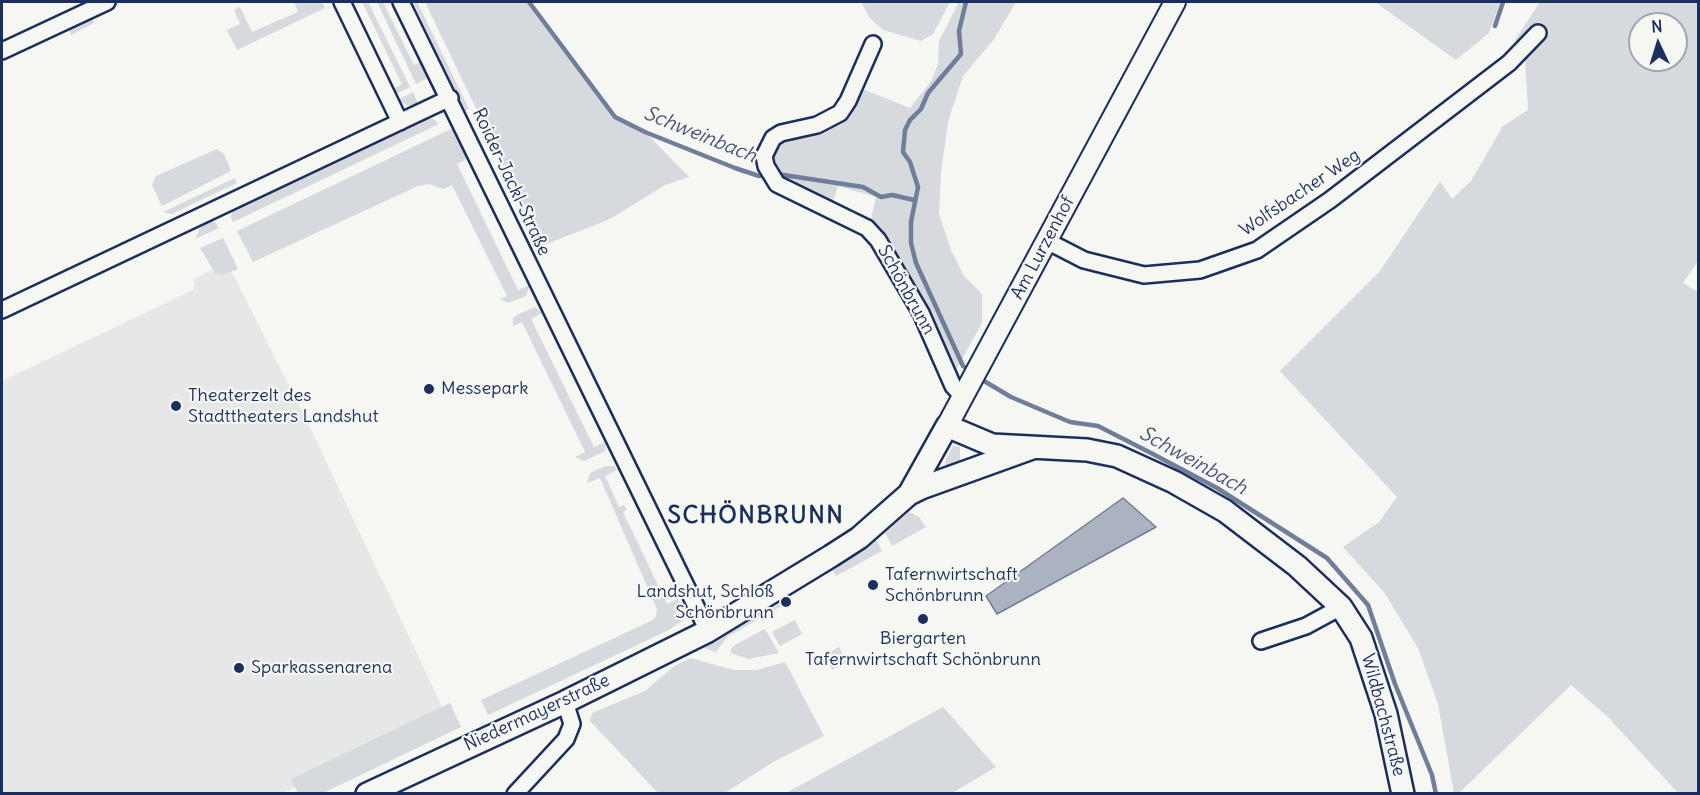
<!DOCTYPE html>
<meta charset="utf-8">
<style>
body{margin:0}
#map{position:relative;width:1700px;height:795px;overflow:hidden;background:#f6f6f2;font-family:Delius,sans-serif}
canvas{display:block}
.frame{position:absolute;inset:0;border:3px solid #1b2f5e;pointer-events:none}
.north{position:absolute;left:1628px;top:12px;width:60px;height:60px;box-sizing:border-box;background:#f6f6f2;border:2px solid #9ea6b7;border-radius:50%;rotate:356deg;font-size:16px;font-weight:700;line-height:24px;text-align:center;color:#1b2f5e}
.north::after{content:'';display:block;margin:auto;width:21px;height:27px;background:#1b2f5e;clip-path:polygon(50% 0,100% 100%,50% 72%,0 100%)}
</style>
<div id="map">
<canvas width="1700" height="795"></canvas>
<div class="frame"></div>
<div class="north">N</div>
</div>
<script>
const g = document.querySelector('canvas').getContext('2d');
g.lineJoin = 'round';
function fillPath(path, color) {
  g.fillStyle = color;
  g.fill(path, 'evenodd');
}
function shape(rows) {
  const path = new Path2D();
  for (const r of rows) {
    path.moveTo(r[0], r[1]);
    for (let i = 2; i < r.length; i += 2) path.lineTo(r[i], r[i + 1]);
  }
  return path;
}
function stroke(path, color, width, dash) {
  g.strokeStyle = color;
  g.lineWidth = width;
  g.lineCap = dash ? 'butt' : 'round';
  g.setLineDash(dash || []);
  g.stroke(path);
}
function label(font, color, halo, rows, align = 'center') {
  g.font = font + ' Delius,sans-serif';
  g.lineWidth = 4.5;
  g.setLineDash([]);
  g.textBaseline = 'middle';
  g.strokeStyle = halo;
  g.fillStyle = color;
  for (const [text, x, y, turn = 0] of rows) {
    g.save();
    g.translate(x, y);
    g.rotate((+turn || 0) * Math.PI / 180);
    g.textAlign = isNaN(turn) ? turn : align;
    if (halo) g.strokeText(text, 0, 0);
    g.fillText(text, 0, 0);
    g.restore();
  }
}
fillPath(shape([
 [212,270,223,275,231,272,236,280,303,413,447,717,283,793,2,794,2,381,193,290,195,283,193,279]
]), '#e6e7e7');
fillPath(shape([
 [294,2,322,2,325,8,237,50,227,30,240,24,234,10,240,7,252,32,298,12],
 [362,2,368,2,410,87,394,95,392,89,402,84],
 [377,2,383,2,414,65,423,61,430,77,416,84],
 [413,2,417,2,469,109,465,111],
 [425,2,529,2,615,117,645,132,689,177,665,185,610,219,539,247,508,175],
 [861,2,950,2,933,34,921,41,883,30,870,18],
 [959,2,1016,2,994,39,963,76,948,122,941,172,939,214,951,250,964,276,982,294,982,323,956,370,953,386,870,223,876,197,838,186,831,208,777,184,767,146,829,120,855,86,910,108,932,80,938,64,939,41],
 [1375,2,1500,2,1489,33,1456,60],
 [1540,2,1698,2,1698,261,1683,283,1698,292,1698,793,1678,793,1607,716,1571,685,1459,793,1454,793,1438,704,1418,648,1384,592,1343,547,1379,522,1397,497,1280,371,1380,271,1440,181,1452,199,1471,181,1503,126,1528,110,1525,55,1515,40],
 [1640,24,1676,24,1676,60,1640,60],
 [92,18,94,23,71,35,69,30],
 [413,92,418,103,409,106,397,100],
 [424,118,433,119,439,124,233,222,231,218,232,209],
 [455,127,469,158,457,164,518,290,530,285,526,296,508,303,500,299,507,296,452,185,443,189,429,184,418,186,253,262,237,231],
 [217,149,224,154,231,171,162,206,152,185,156,176],
 [235,178,237,183,172,214,163,212],
 [208,220,215,222,219,228,195,239,202,224],
 [223,238,238,269,223,275,215,273,200,248],
 [535,307,542,313,531,319,594,447,606,442,605,451,584,461,575,457,585,452,522,322,513,326,513,318,517,315],
 [953,446,960,447,960,466,948,468,945,463,946,459],
 [605,466,614,466,617,470,605,476,619,507,624,505,627,510,623,512,667,604,678,599,685,619,667,631,488,715,481,700,653,620,656,616,657,609,600,478,587,483,590,473],
 [909,512,919,517,926,527,892,546,885,533],
 [876,539,882,551,836,576,832,569],
 [784,601,785,604,727,637,716,652,704,648],
 [795,620,802,634,780,646,772,632],
 [765,629,779,653,748,659,731,653,731,649,735,645],
 [839,647,847,662,832,670,825,655],
 [690,658,734,670,757,670,785,662,824,736,773,762,725,793,658,793,590,721,592,713,645,691,673,667],
 [450,703,461,727,323,793,298,793,291,779],
 [943,707,996,767,952,793,786,793]
]), '#d6d9dd');
const water = shape([
 [1123,498,1156,527,997,614,986,596,1123,498]
]);
fillPath(water, '#abb2c0');
stroke(water, '#717e99', 1.5);
stroke(shape([
 [529,2,615,117,645,132,735,168,759,176,768,174],
 [966,2,959,31,961,54,928,93,921,109,910,120,905,130,903,152,910,162,918,187,911,222,911,243,916,263,963,366,970,371],
 [1495,26,1503,2],
 [777,174,863,187,881,197,892,195,914,200],
 [979,378,1011,397,1070,422,1098,426,1151,453,1217,488,1327,558,1368,605,1395,684,1432,775,1436,794]
]), '#717e99', 4.5);
const minor = shape([
 [342,2,400,122],
 [401,2,708,631],
 [873,44,848,101,840,113,817,125,781,133,773,138,764,156,766,166,777,184,867,228,878,240,921,313,953,386,963,397],
 [2,51,107,2],
 [1047,241,1084,260,1144,275,1200,270,1257,250,1330,200,1509,63,1538,33],
 [2,310,450,98],
 [1261,641,1306,626,1341,607],
 [515,794,566,739,572,724,565,702]
]);
const tertiary = shape([
 [947,426,1175,2]
]);
const secondary = shape([
 [909,494,947,426,992,445,1087,450,1117,456,1174,482,1225,511,1297,566,1341,607,1361,638,1386,714,1403,794],
 [367,794,565,702,708,631,831,556,859,538,909,494,921,488,1032,448]
]);
stroke(minor, '#1b2f5e', 20);
stroke(tertiary, '#1b2f5e', 24);
stroke(secondary, '#1b2f5e', 26);
stroke(minor, '#f6f6f2', 15);
stroke(tertiary, '#f6f6f2', 20);
stroke(secondary, '#f6f6f2', 21);
for (const [x, y, r, color] of [
 [429,389,6,"#1b2f5e"],
 [176,406,6,"#1b2f5e"],
 [873,585,6,"#1b2f5e"],
 [786,602,6,"#1b2f5e"],
 [923,619,6,"#1b2f5e"],
 [239,668,6,"#1b2f5e"]
]) {
  const dot = new Path2D();
  dot.arc(x, y, r, 0, 2 * Math.PI);
  g.fillStyle = color;
  g.fill(dot);
  stroke(dot, '#f6f6f2', 2);
}
label('18px', '#1b2f5e', '#f6f6f2', [
 ["Roider-Jackl-Straße",511,182,65],
 ["Wolfsbacher Weg",1300,193,-34],
 ["Am Lurzenhof",1043,248,-62],
 ["Schönbrunn",906,290,61],
 ["Niedermayerstraße",537,713,-25],
 ["Wildbachstraße",1383,715,75]
]);
label('18px', '#1b2f5e', '#f6f6f2', [
 ["Messepark",441,389],
 ["Theaterzelt des",188,396],
 ["Stadttheaters Landshut",188,417],
 ["Tafernwirtschaft",885,575],
 ["Schönbrunn",885,596],
 ["Landshut, Schloß",774,592,"right"],
 ["Schönbrunn",774,613,"right"],
 ["Biergarten",923,639,"center"],
 ["Tafernwirtschaft Schönbrunn",923,660,"center"],
 ["Sparkassenarena",251,668]
], 'left');
label('italic 20px', '#46567b', '#f6f6f2', [
 ["Schweinbach",700,135,22],
 ["Schweinbach",1193,461,29]
]);
g.letterSpacing = '1.5px';
label('bold 24px', '#1b2f5e', '#f6f6f2', [
 ["SCHÖNBRUNN",756,516]
]);
g.letterSpacing = '0px';
</script>
